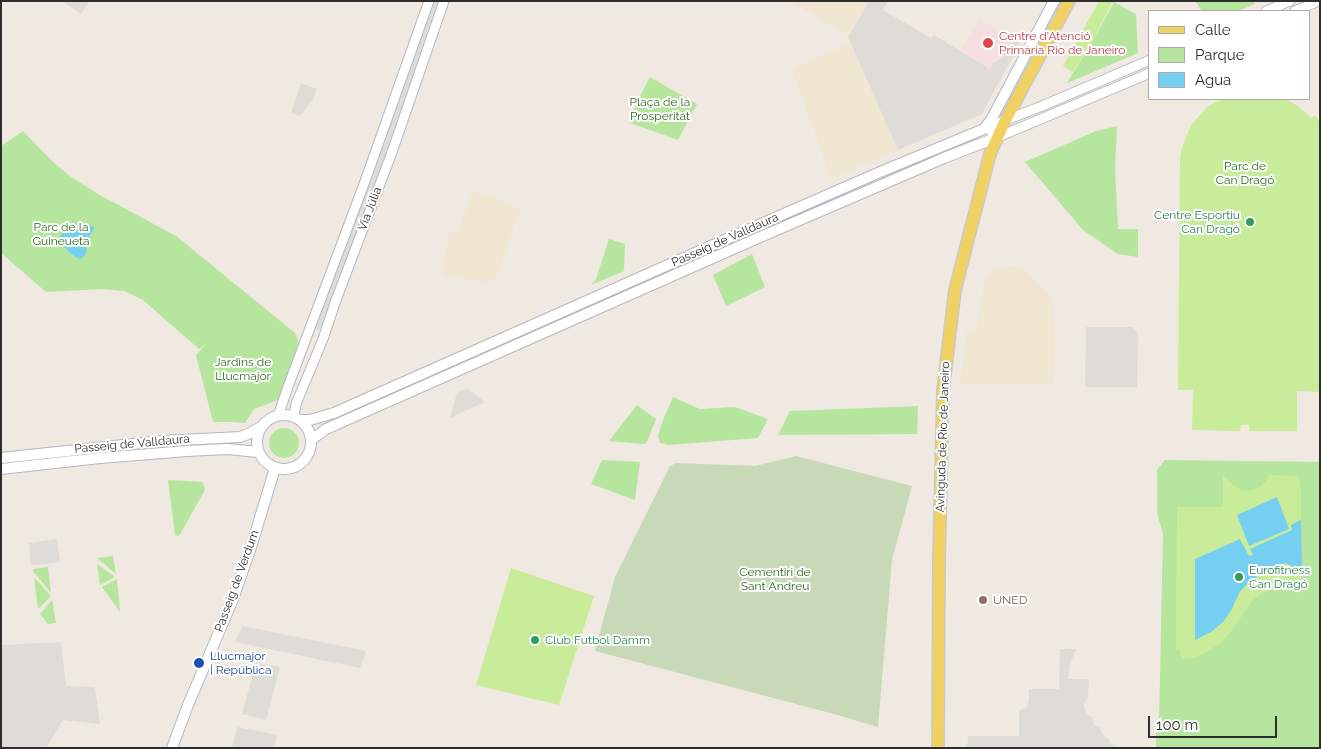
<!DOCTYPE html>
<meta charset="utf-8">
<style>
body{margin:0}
#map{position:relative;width:1321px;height:749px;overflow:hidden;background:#efe9e1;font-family:Raleway,sans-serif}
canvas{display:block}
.frame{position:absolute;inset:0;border:2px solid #2e2e2e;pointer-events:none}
.legend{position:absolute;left:1148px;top:10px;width:162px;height:90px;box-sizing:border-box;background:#fff;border:1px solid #ababab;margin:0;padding:6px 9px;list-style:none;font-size:15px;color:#2e2e2e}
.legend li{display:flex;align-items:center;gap:10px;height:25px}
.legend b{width:25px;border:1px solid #ababab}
.scale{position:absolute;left:1148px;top:716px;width:129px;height:22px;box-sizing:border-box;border:2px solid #2e2e2e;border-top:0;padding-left:6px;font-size:15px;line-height:18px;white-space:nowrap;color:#2e2e2e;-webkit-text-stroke:4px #fff;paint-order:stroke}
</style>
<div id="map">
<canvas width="1321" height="749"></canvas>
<div class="frame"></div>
<ul class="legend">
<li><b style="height:6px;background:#f2d163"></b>Calle</li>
<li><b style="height:14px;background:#b6e59e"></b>Parque</li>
<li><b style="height:14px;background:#75cff0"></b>Agua</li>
</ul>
<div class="scale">100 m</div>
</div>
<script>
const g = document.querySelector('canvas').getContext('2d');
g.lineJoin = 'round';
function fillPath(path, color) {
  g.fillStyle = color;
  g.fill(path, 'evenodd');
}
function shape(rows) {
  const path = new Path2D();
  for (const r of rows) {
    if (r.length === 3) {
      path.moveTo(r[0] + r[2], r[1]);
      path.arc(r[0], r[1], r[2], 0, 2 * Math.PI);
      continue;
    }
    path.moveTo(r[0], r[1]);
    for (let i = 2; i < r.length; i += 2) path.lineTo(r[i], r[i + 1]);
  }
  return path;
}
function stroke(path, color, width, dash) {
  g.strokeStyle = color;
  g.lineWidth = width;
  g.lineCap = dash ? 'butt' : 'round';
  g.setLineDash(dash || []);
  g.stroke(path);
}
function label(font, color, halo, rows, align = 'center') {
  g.font = font + ' Raleway,sans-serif';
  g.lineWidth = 4;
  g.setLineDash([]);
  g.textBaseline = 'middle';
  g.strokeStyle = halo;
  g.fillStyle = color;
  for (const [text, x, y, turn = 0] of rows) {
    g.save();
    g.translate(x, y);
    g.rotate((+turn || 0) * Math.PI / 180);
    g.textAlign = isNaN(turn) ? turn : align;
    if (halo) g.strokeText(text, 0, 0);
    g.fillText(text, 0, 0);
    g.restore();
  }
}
fillPath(shape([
 [792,1,869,1,847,35,791,2],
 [851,43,898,150,831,179,792,69],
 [473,191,521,208,495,280,488,283,442,275,450,230,458,231],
 [1014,266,1023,269,1054,300,1055,354,1054,383,960,385,967,331,976,332,983,287,987,277,992,271,1000,267]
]), '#f0e6d1');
fillPath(shape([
 [979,19,1013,39,1003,57,990,69,960,51]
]), '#f5dfe0');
fillPath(shape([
 [1195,1,1253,1,1255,4,1238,11,1202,11],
 [1114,2,1136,14,1138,53,1067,83,1096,35],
 [650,77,697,104,678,140,630,123,638,100],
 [1117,126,1115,168,1118,229,1138,229,1138,257,1118,254,1083,230,1025,162,1096,131],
 [23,131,52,161,70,176,98,194,176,236,295,333,299,342,278,400,254,409,245,423,233,422,213,422,196,355,206,344,199,349,143,300,124,291,103,289,46,292,1,253,1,146],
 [609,239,625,244,624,271,591,285,596,279],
 [752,254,765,287,726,306,713,275],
 [673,397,700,409,735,407,768,419,758,438,668,445,660,443,658,436,663,420],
 [637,405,656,419,647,442,644,444,609,441],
 [918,406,917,434,778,435,790,411],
 [284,443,15],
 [602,460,640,462,635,500,591,484],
 [1165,460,1320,462,1320,748,1156,748,1156,731,1159,725,1163,534,1157,513,1157,470],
 [168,480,203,482,205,490,179,536,175,535],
 [113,556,116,574,97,558],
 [97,564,115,577,100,585],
 [48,567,51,593,33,571,33,569],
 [34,577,51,596,38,609],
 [117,579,120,612,102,587],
 [52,600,56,623,48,624,40,614]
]), '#b6e59e');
fillPath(shape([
 [796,456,912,486,892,560,878,727,834,714,595,651,615,577,670,466,676,463,755,466]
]), '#c8d9b8');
fillPath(shape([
 [1099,1,1113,1,1096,34,1073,72,1063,66],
 [1222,99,1285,99,1298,106,1311,118,1316,115,1320,124,1320,392,1297,391,1297,431,1249,431,1249,425,1241,425,1240,431,1192,430,1193,390,1178,390,1180,160,1181,151,1185,139,1192,124,1207,107],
 [1223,475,1234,486,1241,490,1248,491,1252,490,1260,487,1265,482,1269,475,1299,476,1301,489,1301,593,1283,588,1265,591,1254,599,1229,634,1222,642,1203,654,1194,658,1182,659,1179,650,1176,650,1177,507,1223,507],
 [511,568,594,596,559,705,476,685]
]), '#c9ec9a');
fillPath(shape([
 [62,1,90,1,81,14],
 [434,1,440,1,415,73,381,171,324,321,320,329,317,330,315,329,314,326,373,173],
 [869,1,888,1,883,10,931,38,934,35,990,69,993,63,1003,57,1013,39,1020,43,982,114,898,150,848,37],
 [301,83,317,89,313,99,300,116,291,113],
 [1086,327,1132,327,1138,334,1137,387,1085,387],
 [468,389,485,402,450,418,457,393,462,390],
 [57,539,60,562,31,565,29,543],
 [243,626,366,651,360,668,235,642],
 [61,642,66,686,95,687,100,724,63,720,46,748,1,748,1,645],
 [1060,649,1076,649,1070,665,1068,679,1089,679,1088,697,1084,704,1085,710,1088,715,1092,717,1094,725,1100,727,1102,733,1110,741,1109,743,1115,746,1122,747,1122,748,967,748,968,736,1019,736,1019,710,1027,707,1029,699,1029,689,1059,689],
 [256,663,280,667,266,720,242,714],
 [237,727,277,735,274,748,232,748]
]), '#dfdcd8');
fillPath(shape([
 [88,225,95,227,88,238,86,254,82,258,79,259,71,254,58,240,62,233,80,229],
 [1277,497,1289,529,1249,546,1237,515],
 [1301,520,1302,566,1292,568,1290,565,1285,563,1282,566,1281,569,1261,575,1259,570,1255,571,1257,577,1245,586,1239,593,1232,609,1223,622,1211,632,1195,640,1195,559,1240,539,1249,556,1253,555,1250,549,1292,530,1291,525]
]), '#75cff0');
const tertiary = shape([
 [1266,11,1290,1],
 [1295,11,1319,1],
 [991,120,990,130,993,135,998,137,1150,73],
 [986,128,1042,106,1150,60],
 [278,416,289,384,364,184,429,1],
 [294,416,296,404,323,339,336,300,391,155,444,1]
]);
const secondary = shape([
 [284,442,27],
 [301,420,310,420,334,413,722,241,880,172,984,129,991,120,1054,1],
 [311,440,326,429,758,238,944,158,998,137],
 [1,458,161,441,240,437,248,434,261,427],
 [1,469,100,458,187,451,227,449,258,452],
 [172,748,188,705,233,599,252,544,275,468]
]);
const primary = shape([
 [938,748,939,560,943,391,955,290,990,154,1005,121,1069,1]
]);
stroke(tertiary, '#b4b7c1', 11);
stroke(secondary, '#b4b7c1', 12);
stroke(primary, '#c9c9c9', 14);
stroke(tertiary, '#fff', 9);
stroke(secondary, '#fff', 10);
stroke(primary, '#f2d163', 11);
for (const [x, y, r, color] of [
 [988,43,6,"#e0444e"],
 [1250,222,5,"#2e9e5b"],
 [1239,577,5,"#2e9e5b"],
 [983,600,5,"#8d6e63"],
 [535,640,5,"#2e9e5b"],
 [199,663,6,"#1a4fb4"]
]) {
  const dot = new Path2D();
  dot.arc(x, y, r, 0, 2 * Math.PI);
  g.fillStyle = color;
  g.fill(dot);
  stroke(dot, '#fff', 2);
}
label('12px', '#be3a42', '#fff', [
 ["Centre d'Atenció",999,36],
 ["Primària Rio de Janeiro",999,50]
], 'left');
label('12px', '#2c6e1b', '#fff', [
 ["Plaça de la",660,102],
 ["Prosperitat",660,116],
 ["Parc de",1245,166],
 ["Can Dragó",1245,180],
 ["Parc de la",61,227],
 ["Guineueta",61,241],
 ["Jardins de",243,362],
 ["Llucmajor",243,376],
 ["Cementiri de",775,572],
 ["Sant Andreu",775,586]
]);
label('12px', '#2e2e2e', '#fff', [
 ["Via Júlia",370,209,-69],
 ["Passeig de Valldaura",725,240,-24],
 ["Avinguda de Rio de Janeiro",943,437,-88],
 ["Passeig de Valldaura",132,444,-5],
 ["Passeig de Verdum",237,581,-70]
]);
label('12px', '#27864d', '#fff', [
 ["Centre Esportiu",1240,215,"right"],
 ["Can Dragó",1240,229,"right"],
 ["Eurofitness",1249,570],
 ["Can Dragó",1249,584],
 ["Club Futbol Damm",545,640]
], 'left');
label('12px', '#785e54', '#fff', [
 ["UNED",993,600]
], 'left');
label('12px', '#164399', '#fff', [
 ["Llucmajor",210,656],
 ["| República",210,670]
], 'left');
</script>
